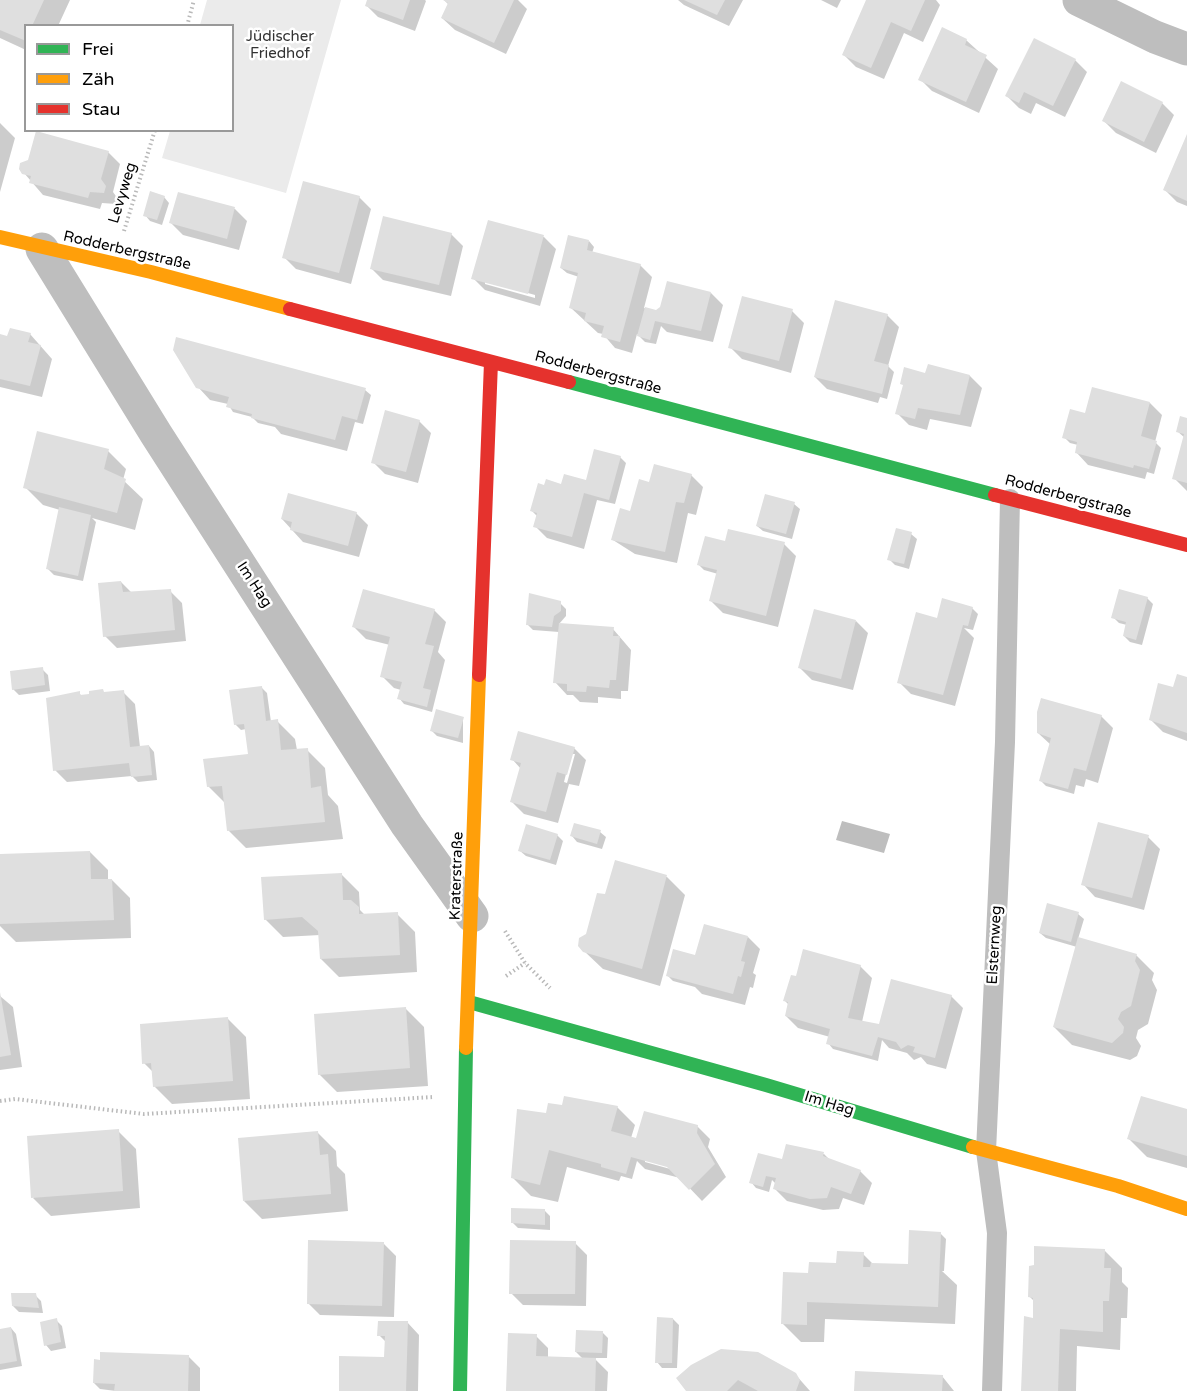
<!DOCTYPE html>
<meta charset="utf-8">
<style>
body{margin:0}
#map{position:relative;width:1187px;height:1391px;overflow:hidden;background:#fff;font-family:"Varela Round",sans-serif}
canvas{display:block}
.legend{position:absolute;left:24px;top:24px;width:210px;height:108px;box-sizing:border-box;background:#fff;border:2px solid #999;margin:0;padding:8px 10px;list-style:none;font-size:18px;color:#000}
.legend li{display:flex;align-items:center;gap:12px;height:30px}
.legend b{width:30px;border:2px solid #999}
</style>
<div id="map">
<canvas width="1187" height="1391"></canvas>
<ul class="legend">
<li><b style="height:8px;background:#30b455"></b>Frei</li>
<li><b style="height:8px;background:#ff9f0a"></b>Zäh</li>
<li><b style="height:8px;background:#e5322d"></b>Stau</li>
</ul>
</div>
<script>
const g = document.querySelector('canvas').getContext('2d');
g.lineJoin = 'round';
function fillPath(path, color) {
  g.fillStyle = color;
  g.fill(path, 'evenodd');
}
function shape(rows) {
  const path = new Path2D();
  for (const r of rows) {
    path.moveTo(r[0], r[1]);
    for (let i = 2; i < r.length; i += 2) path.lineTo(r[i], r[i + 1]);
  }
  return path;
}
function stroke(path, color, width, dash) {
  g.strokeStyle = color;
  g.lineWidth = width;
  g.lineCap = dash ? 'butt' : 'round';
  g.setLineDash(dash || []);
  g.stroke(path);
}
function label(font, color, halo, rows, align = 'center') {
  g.font = font + ' "Varela Round",sans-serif';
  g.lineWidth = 5;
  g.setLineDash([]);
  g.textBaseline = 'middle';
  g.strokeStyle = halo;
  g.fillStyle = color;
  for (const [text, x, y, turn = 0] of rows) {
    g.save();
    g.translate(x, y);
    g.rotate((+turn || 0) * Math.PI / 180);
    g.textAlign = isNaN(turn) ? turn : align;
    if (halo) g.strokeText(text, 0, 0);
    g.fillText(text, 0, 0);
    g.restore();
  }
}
fillPath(shape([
 [207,0,341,0,286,193,162,158,170,131,232,130,232,26,200,25]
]), '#ebebeb');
fillPath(shape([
 [842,821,890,834,884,853,836,840]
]), '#bebebe');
fillPath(shape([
 [0,0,70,0,58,26,26,26,26,50,0,38],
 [369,0,425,0,426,1,415,31,378,17,366,5],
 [444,0,518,0,527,9,506,54,455,30,442,18,449,5],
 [678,0,743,0,729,26,684,5],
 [821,0,841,0,837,8],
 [868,0,936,0,940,5,923,42,904,33,884,79,856,67,844,55],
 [966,40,998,69,979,113,932,91,920,79],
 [1075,60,1087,72,1065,117,1036,103,1031,114,1019,108,1007,96],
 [1162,103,1174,115,1156,153,1116,133,1104,121],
 [0,123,15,138,0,192],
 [1187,138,1187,206,1177,202,1165,190],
 [108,152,120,164,113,192,118,199,116,204,102,203,100,209,43,195,24,173],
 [179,194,235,209,247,221,239,250,183,235,171,223],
 [164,197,169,203,162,225,150,221,145,215],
 [359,197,371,209,351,284,296,269,284,257],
 [489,222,544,237,556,249,540,306,485,290,473,278],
 [485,281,535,295,535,298,485,284],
 [451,234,463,246,451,296,383,280,371,268],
 [589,241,594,247,592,253,640,265,652,277,644,308,655,311,711,293,723,305,713,342,667,332,661,326,656,344,645,342,637,334,632,353,615,348,603,334,598,333,571,308,579,277,567,273,561,268],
 [792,311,804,323,791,373,742,359,730,347],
 [887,315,899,327,888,366,894,372,887,399,880,397,878,403,827,389,815,377],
 [30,334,52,359,42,397,0,387,0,336,8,338],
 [926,375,970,376,982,388,971,427,930,419,927,430,909,425,897,413],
 [198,387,365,390,371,395,363,424,355,422,347,451,281,434,275,427,258,423,252,417,233,412,228,404,210,400],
 [1150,403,1162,415,1155,442,1161,448,1154,474,1147,472,1145,479,1088,465,1076,452,1078,445,1070,443,1064,437,1084,414],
 [1187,420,1187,491,1174,478,1185,438,1177,431],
 [419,421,431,433,418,483,385,474,373,462],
 [108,451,126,469,123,480,143,499,135,530,92,518,96,522,83,581,54,575,48,569,60,510,43,505,25,487],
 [620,457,626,463,615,504,597,500,584,549,547,538,535,526,537,516,532,511,588,482],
 [691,475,703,487,696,515,688,513,677,563,635,554,613,540,650,484],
 [794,504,800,509,792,539,763,531,757,526],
 [356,513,368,525,359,557,303,542,282,519],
 [911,534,917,539,909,569,895,565,889,559],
 [726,542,784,544,796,556,778,627,723,613,711,601,718,574,704,570,699,565],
 [121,582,132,593,170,591,182,603,186,641,117,648,105,636],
 [1147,598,1153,604,1142,645,1130,642,1124,636,1127,625,1119,623,1113,617],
 [560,603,566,609,566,616,559,624,613,629,631,650,628,691,621,691,621,699,598,697,598,703,580,702,573,695,567,695,555,682,559,632,533,630,527,624],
 [972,608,978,614,973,630,964,628,974,638,955,706,911,694,899,682,938,620],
 [434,610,446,622,438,652,445,660,432,712,404,704,399,698,401,690,394,688,382,676,390,645,366,639,354,627],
 [856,621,868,633,853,690,812,680,800,668],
 [42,669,48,675,50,691,19,695,13,689],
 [1187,678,1187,741,1163,732,1151,720,1174,689],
 [262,688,267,693,271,722,277,721,295,739,297,750,307,750,325,768,328,795,338,806,343,839,246,848,228,830,225,803,208,786,249,755,246,729,241,730,235,724],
 [91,692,123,692,135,704,140,747,149,746,154,752,157,780,138,782,132,776,67,782,55,770,79,693,82,696,91,695],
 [1101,716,1113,728,1098,783,1086,779,1084,787,1076,785,1074,794,1046,786,1041,781,1051,745,1038,733],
 [463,718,463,743,437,736,431,730],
 [574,748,586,760,579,786,569,784,558,823,524,814,512,802,521,769,512,759],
 [571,754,575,754,567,783,564,782],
 [600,832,606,837,602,849,577,842,572,836],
 [557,835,563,841,556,865,526,856,520,851],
 [1148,837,1160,849,1144,910,1095,897,1083,884],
 [90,852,108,870,108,880,112,880,130,898,131,938,16,942,0,926,0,884],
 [616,862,667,877,685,895,660,986,603,969,584,951,587,935,606,896],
 [341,874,359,892,360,910,365,915,397,914,415,932,417,972,339,977,321,959,320,935,283,937,265,919],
 [1078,914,1084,919,1078,939,1136,955,1154,973,1152,980,1157,990,1148,1024,1138,1030,1136,1038,1141,1046,1137,1056,1130,1060,1072,1045,1054,1027,1077,947,1046,938,1040,933],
 [748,937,760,949,753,973,756,975,753,988,750,987,745,1005,702,994,695,987,673,981,667,975],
 [860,966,872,978,862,1022,878,1026,951,996,963,1008,946,1069,927,1064,921,1057,914,1060,907,1053,889,1048,882,1040,878,1061,833,1049,828,1043,830,1037,798,1028,786,1016,789,1005,785,1001,797,978],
 [0,996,13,1007,22,1067,0,1070],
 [406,1009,424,1027,428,1086,337,1092,319,1074],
 [228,1019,246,1037,250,1099,172,1104,154,1086,153,1072,144,1063],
 [617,1107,635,1125,631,1138,637,1140,697,1126,710,1139,708,1147,726,1177,702,1201,680,1178,645,1169,637,1161,632,1179,621,1176,619,1181,567,1167,558,1202,531,1196,513,1178,547,1114],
 [645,1159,675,1168,674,1170,645,1162],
 [1187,1110,1187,1168,1147,1157,1129,1139],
 [118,1131,136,1149,140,1208,51,1216,33,1198],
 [318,1133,336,1151,337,1166,345,1174,348,1211,262,1219,244,1201],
 [824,1154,829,1159,860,1171,872,1183,864,1205,843,1198,839,1209,823,1210,787,1201,775,1189,776,1184,772,1180,769,1192,756,1188,751,1182,783,1161],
 [545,1211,550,1216,550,1230,518,1228,512,1222],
 [940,1233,946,1239,944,1271,942,1271,957,1285,955,1324,825,1319,824,1342,801,1342,783,1324,810,1275,863,1254,874,1265,912,1266],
 [575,1243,587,1255,586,1306,523,1305,511,1293],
 [384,1244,396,1256,394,1317,320,1315,308,1303],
 [1104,1250,1122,1268,1122,1282,1128,1288,1127,1318,1121,1318,1120,1350,1077,1346,1076,1391,1022,1391,1035,1319,1034,1301,1029,1296],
 [35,1295,41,1301,43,1313,19,1312,13,1306],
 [673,1319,679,1325,677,1368,662,1368,657,1362],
 [56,1320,62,1326,66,1348,51,1351,46,1345],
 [407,1322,419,1335,418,1391,340,1391,386,1359,386,1342,379,1335],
 [11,1328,16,1334,22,1366,0,1370,0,1330],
 [602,1332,608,1338,607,1358,594,1358,608,1372,607,1391,508,1391,536,1336,548,1348,548,1358,584,1360,576,1352],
 [188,1356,200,1368,200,1391,116,1391,100,1389,94,1383],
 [795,1374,810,1391,688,1391,678,1378],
 [942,1376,954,1391,856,1391]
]), '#0003');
fillPath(shape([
 [0,0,44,0,32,26,26,26,26,41,0,30],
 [367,0,410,0,403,20,365,6],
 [443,0,514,0,494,43,441,18,448,3],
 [684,0,725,0,717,15],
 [866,0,925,0,911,31,891,22,871,68,842,55],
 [942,27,967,39,965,45,987,55,966,102,918,80],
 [1034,38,1076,59,1053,106,1024,92,1019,103,1005,96],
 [1121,81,1163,102,1144,142,1102,121],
 [36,131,109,151,101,179,106,186,104,193,90,192,88,198,29,183,31,176,22,174,19,169,20,163,28,160],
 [1187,134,1187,201,1163,190],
 [303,181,360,196,339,273,282,258],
 [150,191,165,196,157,220,143,216],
 [178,192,235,207,227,239,169,223],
 [383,216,452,233,439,285,370,269],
 [488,220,544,235,528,294,471,279],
 [568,235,589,240,587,250,641,264,620,342,601,337,604,326,584,321,586,313,569,308,578,273,560,268],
 [667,281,711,292,701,331,655,321,650,340,637,336,645,307,656,310,660,307],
 [742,296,793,309,779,361,728,348],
 [835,300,888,314,874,361,889,365,882,394,814,377],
 [10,328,31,333,28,342,41,345,30,386,0,379,0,334,7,336],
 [176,337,366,388,357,420,342,416,335,440,251,418,252,414,226,407,229,397,196,388,173,350],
 [928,364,970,375,960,415,918,408,915,419,895,414,903,385,900,384,904,367,925,373],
 [1092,387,1150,402,1141,436,1157,441,1149,469,1134,465,1133,468,1075,453,1077,442,1062,438,1070,409,1085,413],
 [385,410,420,420,406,472,371,463],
 [1180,416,1187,418,1187,483,1172,479,1184,434,1176,432],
 [37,431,109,449,104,469,126,479,117,513,23,488],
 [594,449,621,456,609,500,584,493,572,537,533,527,537,513,530,511,538,483,544,485,546,479,561,484,564,474,586,480],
 [654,464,692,474,684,503,676,502,665,552,611,540,620,508,630,511,639,479,649,482],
 [288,493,357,512,348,546,290,530,292,522,281,519],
 [765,494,795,502,786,534,756,526],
 [59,507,91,515,78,576,46,569],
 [896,528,912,532,904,564,887,560],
 [728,529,785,542,766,616,709,601,717,570,697,565,705,536,725,541],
 [121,581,123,592,171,589,175,630,103,637,98,583],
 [363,589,435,609,425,644,434,646,423,688,431,690,427,707,397,699,402,682,380,677,390,637,352,627],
 [1119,589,1148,597,1136,640,1123,636,1126,622,1111,618],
 [529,593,561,601,561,611,554,616,552,627,526,625],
 [942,598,973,607,968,626,963,625,943,695,897,683,916,612,937,618],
 [814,609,856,620,841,679,798,668],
 [559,623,614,627,613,636,620,636,616,680,610,680,609,688,587,686,586,692,567,691,567,684,553,683],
 [43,667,45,685,12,690,10,671],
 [1177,674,1187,677,1187,733,1149,720,1158,683,1173,687],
 [262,686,266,721,278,719,281,750,308,748,311,788,321,786,325,822,227,831,222,786,207,787,203,759,248,754,244,724,234,725,229,690],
 [103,689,104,692,124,690,130,747,149,745,152,775,131,777,129,763,53,771,46,698,80,691,80,695,89,694,89,691],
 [1041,698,1102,715,1086,771,1074,768,1068,789,1039,781,1051,738,1037,733,1037,712],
 [436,709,464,717,458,738,430,731],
 [518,731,575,747,567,775,557,772,546,812,510,802,521,763,510,760],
 [1098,822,1149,835,1132,898,1081,885],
 [574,823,601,830,597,844,570,836],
 [526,824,558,834,550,860,518,851],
 [90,851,91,879,112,879,114,920,0,924,0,854],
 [615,860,667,875,642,969,583,952,578,946,579,938,586,934,597,893,605,894],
 [342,873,343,900,351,900,359,907,359,914,398,912,400,955,320,959,318,931,302,917,264,920,261,877],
 [1047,903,1079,912,1071,942,1039,933],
 [704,924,748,936,741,961,745,962,741,977,738,976,733,994,666,976,673,949,695,955],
 [1078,937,1137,954,1135,961,1140,970,1131,1006,1121,1012,1118,1019,1124,1027,1123,1033,1112,1043,1053,1027],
 [803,949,861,965,848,1018,879,1024,891,979,952,995,935,1058,913,1052,915,1047,908,1045,901,1049,896,1042,878,1037,872,1056,853,1051,826,1044,830,1029,785,1016,788,1002,783,1001,791,975,796,976],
 [0,992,11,1055,0,1057],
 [406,1007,410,1068,318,1075,314,1014],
 [228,1017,233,1081,153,1087,151,1063,142,1064,140,1024],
 [564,1096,618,1106,611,1131,636,1138,644,1111,698,1125,697,1133,715,1164,689,1190,667,1167,631,1157,626,1174,601,1167,601,1164,549,1150,540,1185,511,1178,517,1109,546,1113,548,1103,562,1105],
 [1141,1096,1187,1109,1187,1156,1127,1139],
 [119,1129,123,1191,31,1198,27,1136],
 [318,1131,320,1155,328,1154,331,1194,243,1201,238,1138],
 [786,1144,824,1152,823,1156,861,1170,851,1194,831,1187,827,1198,810,1199,773,1189,776,1178,766,1176,763,1187,749,1183,758,1153,782,1159],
 [511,1208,545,1209,545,1225,511,1223],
 [909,1230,941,1232,938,1307,807,1302,807,1325,781,1324,783,1272,808,1273,809,1262,836,1263,837,1251,864,1252,863,1267,870,1267,871,1263,908,1264],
 [308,1240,384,1242,382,1306,307,1304],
 [510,1240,576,1241,575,1294,509,1294],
 [1034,1246,1105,1249,1104,1268,1111,1268,1109,1301,1103,1301,1103,1332,1060,1329,1058,1391,1021,1391,1024,1316,1033,1318,1033,1298,1028,1297,1029,1266,1034,1265],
 [11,1293,36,1293,39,1308,12,1306],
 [657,1317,673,1318,672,1363,655,1363],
 [57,1318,61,1342,44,1346,40,1322],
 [378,1321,408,1321,406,1391,339,1391,339,1356,384,1357,385,1336,377,1336],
 [11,1327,17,1361,0,1364,0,1329],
 [576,1330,603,1331,602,1353,575,1352],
 [508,1333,537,1334,536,1356,596,1358,595,1391,506,1391],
 [721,1349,758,1352,796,1373,800,1380,796,1391,758,1391,738,1380,727,1391,686,1391,676,1378,691,1365],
 [100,1352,189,1355,188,1391,114,1391,115,1384,93,1383,94,1359,100,1360],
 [855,1371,943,1375,942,1391,854,1391]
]), '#dfdfdf');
stroke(shape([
 [187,26,194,0],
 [124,231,155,130],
 [505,931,525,963,550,988],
 [506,976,525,963],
 [0,1101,15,1099,144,1114,433,1097]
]), '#b9b9b9', 4, [1.5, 3]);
stroke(shape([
 [992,1391,997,1233,986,1151,1005,742,1010,499]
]), '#bebebe', 20);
stroke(shape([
 [1079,0,1155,37,1187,49],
 [42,249,156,434,407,825,472,916]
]), '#bebebe', 33);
stroke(shape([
 [569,382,995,495],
 [469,1002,766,1085,973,1147],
 [460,1391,466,1048]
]), '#30b455', 14);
stroke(shape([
 [0,237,151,272,290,309],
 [466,1048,479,675],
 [973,1147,1118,1186,1187,1209]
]), '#ff9f0a', 14);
stroke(shape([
 [290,309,569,382],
 [995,495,1187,545],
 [479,675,491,362]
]), '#e5322d', 14);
label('15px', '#323232', '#fff', [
 ["Jüdischer",280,37],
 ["Friedhof",280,54]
]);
label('15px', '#000', '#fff', [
 ["Levyweg",123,193,-73],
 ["Rodderbergstraße",127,251,13],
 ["Rodderbergstraße",598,373,15],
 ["Rodderbergstraße",1068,497,15],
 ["Im Hag",254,585,57],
 ["Kraterstraße",457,876,-88],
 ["Elsternweg",995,945,-87],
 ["Im Hag",829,1104,17]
]);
</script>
